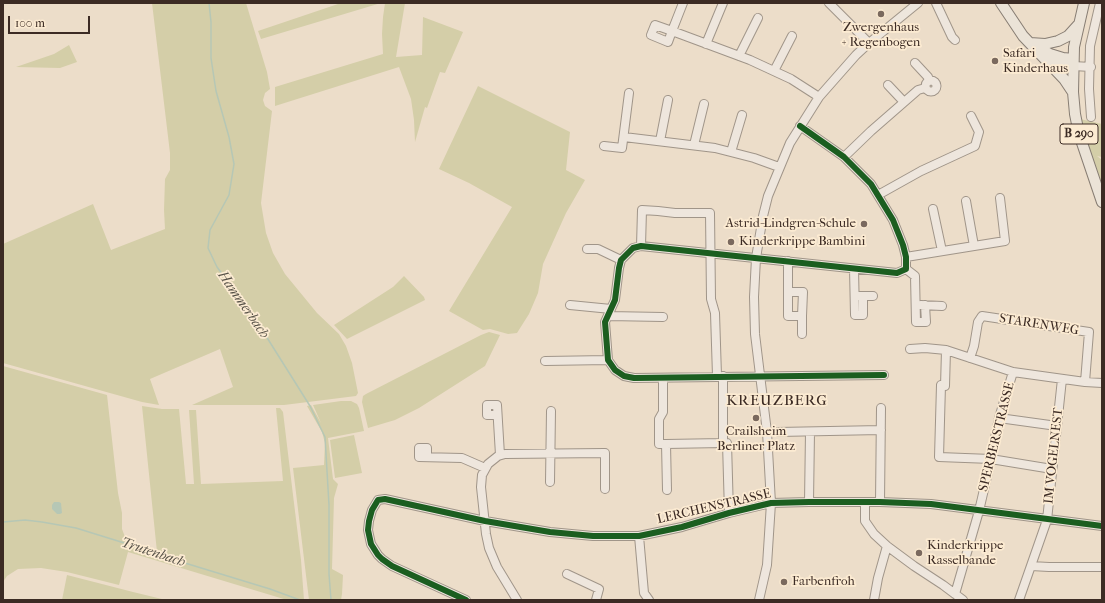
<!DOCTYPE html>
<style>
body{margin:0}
#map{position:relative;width:1105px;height:603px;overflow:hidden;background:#ecddc9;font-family:"IM FELL French Canon",serif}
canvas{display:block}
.frame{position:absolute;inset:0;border:4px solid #3c2b24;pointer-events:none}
.scale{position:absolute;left:8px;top:16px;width:82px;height:18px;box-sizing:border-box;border:2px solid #3c2b24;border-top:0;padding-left:5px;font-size:12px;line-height:14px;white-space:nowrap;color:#3c2b24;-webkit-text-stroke:3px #fcebd2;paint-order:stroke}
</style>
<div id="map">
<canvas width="1105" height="603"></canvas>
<div class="frame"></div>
<div class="scale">100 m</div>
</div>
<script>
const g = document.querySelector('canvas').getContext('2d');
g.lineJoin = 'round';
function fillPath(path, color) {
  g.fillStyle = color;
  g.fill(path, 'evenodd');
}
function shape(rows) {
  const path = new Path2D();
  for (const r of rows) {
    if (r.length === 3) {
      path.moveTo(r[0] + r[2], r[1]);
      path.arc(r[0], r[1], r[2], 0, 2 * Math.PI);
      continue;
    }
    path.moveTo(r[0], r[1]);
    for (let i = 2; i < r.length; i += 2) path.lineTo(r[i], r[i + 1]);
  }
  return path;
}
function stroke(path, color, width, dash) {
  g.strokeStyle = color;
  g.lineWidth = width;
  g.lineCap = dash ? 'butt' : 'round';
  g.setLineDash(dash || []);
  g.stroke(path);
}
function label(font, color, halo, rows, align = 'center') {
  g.font = font + ' "IM FELL French Canon",serif';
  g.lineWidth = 3.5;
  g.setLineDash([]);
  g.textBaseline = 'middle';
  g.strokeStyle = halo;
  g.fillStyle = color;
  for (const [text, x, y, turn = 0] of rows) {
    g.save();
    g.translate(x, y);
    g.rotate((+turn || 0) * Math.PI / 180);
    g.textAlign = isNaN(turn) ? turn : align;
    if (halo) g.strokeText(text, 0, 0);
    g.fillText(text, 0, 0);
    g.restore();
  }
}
fillPath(shape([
 [152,3,246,3,267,72,270,89,265,93,263,100,265,106,272,111,261,203,266,233,273,253,285,274,317,313,339,334,346,346,352,363,358,393,356,396,284,405,192,405,233,387,220,349,150,379,159,405,142,402,3,363,3,244,93,204,111,250,165,229,164,210,165,179,170,170,170,153],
 [341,3,381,3,261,39,258,31],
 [385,3,405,3,396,57,422,55,423,17,463,32,445,73,440,72,427,108,425,107,415,142,414,120,411,99,399,67,275,106,275,87,383,54,382,34,383,17],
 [69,45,77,62,60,68,16,67,54,54],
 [478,86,570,132,566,170,585,180,566,213,543,264,538,293,529,314,517,333,508,334,490,329,483,330,449,311,512,207,469,183,439,169],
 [1080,119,1102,124,1102,157,1097,156,1102,160,1102,191,1087,147],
 [404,276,424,297,425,300,347,339,334,325,393,287],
 [489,332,500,335,485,366,419,408,395,420,368,428,362,402,363,396,366,394,481,335],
 [3,366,107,395,118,493,122,513,122,529,125,537,127,542,157,552,142,406,162,409,179,409,186,484,194,484,189,410,196,410,201,484,283,481,276,408,280,408,283,412,293,495,301,560,304,600,287,600,128,552,119,585,67,572,41,568,18,569,7,576,3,582],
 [341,401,351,401,357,404,359,408,364,431,328,438,333,479,338,484,334,498,332,569,343,575,342,594,341,600,309,600,293,468,324,465,325,443,322,432,307,406,311,405,321,423,313,405],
 [354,435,362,473,335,478,330,440],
 [67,575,133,592,166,600,62,600]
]), '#d4cea8');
fillPath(shape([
 [54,502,59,502,61,503,62,513,60,514,57,514,52,509,52,505]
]), '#b6c7b5');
stroke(shape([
 [209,3,211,22,211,58,216,91,229,137,234,164,229,195,210,230,208,248,217,267,254,317,310,406,325,437,329,505,329,574,331,600],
 [3,522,25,520,42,522,76,528,134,546,148,553,162,556,270,589,300,600]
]), '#b6c7b5', 1.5);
const minor = shape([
 [683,3,672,31,668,42,651,35,655,25,672,31,750,60,791,79,819,97],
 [829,3,869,43],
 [936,3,952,37,955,40],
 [706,44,723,3],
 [739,56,758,18],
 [915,63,928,77,929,81],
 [1073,66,1091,67],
 [774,71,792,36],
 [931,86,5.5],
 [888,85,904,102],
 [1091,117,1089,89,1090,46,1100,3],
 [800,126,844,157,871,184,893,220,903,245,906,257,906,269,897,273,641,246,633,248,621,260,619,268,615,300,605,322,608,360,615,370,624,376,634,378,884,375],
 [624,137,715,148,754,158,779,167],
 [660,141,668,100],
 [694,145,704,104],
 [604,146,622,148,629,93],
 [731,152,742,115],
 [844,157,871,131,918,90,925,88],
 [878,195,921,171,975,146,979,132,971,116],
 [966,201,974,246],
 [933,209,942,251],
 [641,246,642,210,658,211,675,213,710,213,711,299,715,313,717,376],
 [587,249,598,249,621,260],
 [906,257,1005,241,1000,198],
 [788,261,788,316,802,316,802,334],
 [854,269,855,315,863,315,863,296],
 [906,269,915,276,916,322,926,322,925,305],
 [788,292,803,292,802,316],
 [858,296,873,296],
 [570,305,611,309],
 [921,305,942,306],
 [608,316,663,317],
 [910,349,925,348,946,350,1013,372,1085,382,1102,383],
 [946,350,945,386,941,385,939,457,991,459,1052,469],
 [970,358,974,346,978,322,982,316,1089,332,1085,382],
 [545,361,608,360],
 [723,376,723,443,727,443,729,513],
 [663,378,663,412,659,419,659,444,666,444,667,490],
 [497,415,487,415,487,405,497,405,500,455],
 [999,418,1057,426],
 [778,432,881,430],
 [666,444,723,443],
 [427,457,427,448,419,448,419,457,462,458,485,468],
 [550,482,551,411],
 [809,502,810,432],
 [865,502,865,521,874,534,887,546,914,566,943,585,963,600],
 [880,502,881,408],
 [639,536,644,593,649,600],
 [1031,566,1049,567,1102,567],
 [567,574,599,589,596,600],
 [955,594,979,511,991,459,999,418,1013,372],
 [466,600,392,566,382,559,378,555,371,544,368,530,369,521,372,510,378,500,385,499,485,521,550,532,593,536,639,536,682,527,729,513,771,503,809,502,880,502,931,504,1102,526],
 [517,600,497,567,489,548,486,534,481,487,482,475,488,464,498,456,505,454,605,453,605,489],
 [759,600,767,565,771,503,767,432,755,334,754,297,756,258,763,216,768,196,790,143,819,97,856,55,869,43,918,3],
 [874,600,878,578,887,546],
 [1019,600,1047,520,1062,379]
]);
const major = shape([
 [1001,3,1023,36,1064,79,1072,91],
 [1084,3,1074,47,1073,92,1075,114,1079,134,1102,202],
 [1030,43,1045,44,1058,41,1068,36,1078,25],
 [1038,47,1050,54,1063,58,1073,59],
 [1048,60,1062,66,1073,66]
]);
stroke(minor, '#a09589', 10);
stroke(major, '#877d73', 12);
stroke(minor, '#eee6dd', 8);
stroke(major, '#ebe3d7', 10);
stroke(shape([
 [800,126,844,157,871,184,893,220,903,245,906,257,906,269,897,273,641,246,633,248,621,260,619,268,615,300,605,322,608,360,615,370,624,376,634,378,884,375],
 [466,600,392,566,382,559,378,555,371,544,368,530,369,521,372,510,378,500,385,499,485,521,550,532,593,536,639,536,682,527,729,513,771,503,809,502,880,502,931,504,1102,526]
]), '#1b5e20', 6);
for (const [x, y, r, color] of [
 [881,14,4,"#7a695e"],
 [995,61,4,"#7a695e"],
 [864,224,4,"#7a695e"],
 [731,242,4,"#7a695e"],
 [756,418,4,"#7a695e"],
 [919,553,4,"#7a695e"],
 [784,582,4,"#7a695e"]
]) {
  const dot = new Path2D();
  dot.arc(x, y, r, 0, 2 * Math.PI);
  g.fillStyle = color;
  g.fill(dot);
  stroke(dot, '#fcebd2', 1.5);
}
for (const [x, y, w] of [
 [1079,134,38]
]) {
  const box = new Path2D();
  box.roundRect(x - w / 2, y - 10, w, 20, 3);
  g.fillStyle = '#fcebd2';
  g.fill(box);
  stroke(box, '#3c2b24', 1);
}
label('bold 12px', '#3c2b24', null, [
 ["B 290",1079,134]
]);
label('13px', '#3c2b24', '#fcebd2', [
 ["Zwergenhaus",881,28,"center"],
 ["+ Regenbogen",881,43,"center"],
 ["Safari",1003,54],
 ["Kinderhaus",1003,69],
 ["Astrid-Lindgren-Schule",856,224,"right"],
 ["Kinderkrippe Bambini",739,242],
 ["Crailsheim",756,432,"center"],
 ["Berliner Platz",756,447,"center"],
 ["Kinderkrippe",927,546],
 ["Rasselbande",927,561],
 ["Farbenfroh",792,582]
], 'left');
label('13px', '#3c2b24', '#fcebd2', [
 ["STARENWEG",1039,325,9],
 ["SPERBERSTRASSE",997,437,-76],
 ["IM VOGELNEST",1054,456,-84],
 ["LERCHENSTRASSE",714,507,-13]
]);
label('italic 14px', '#555046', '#fcebd2', [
 ["Hammerbach",243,305,55],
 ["Trutenbach",153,553,18]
]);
g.letterSpacing = '1px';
label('15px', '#3c2b24', '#fcebd2', [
 ["KREUZBERG",777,401]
]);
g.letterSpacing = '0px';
</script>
